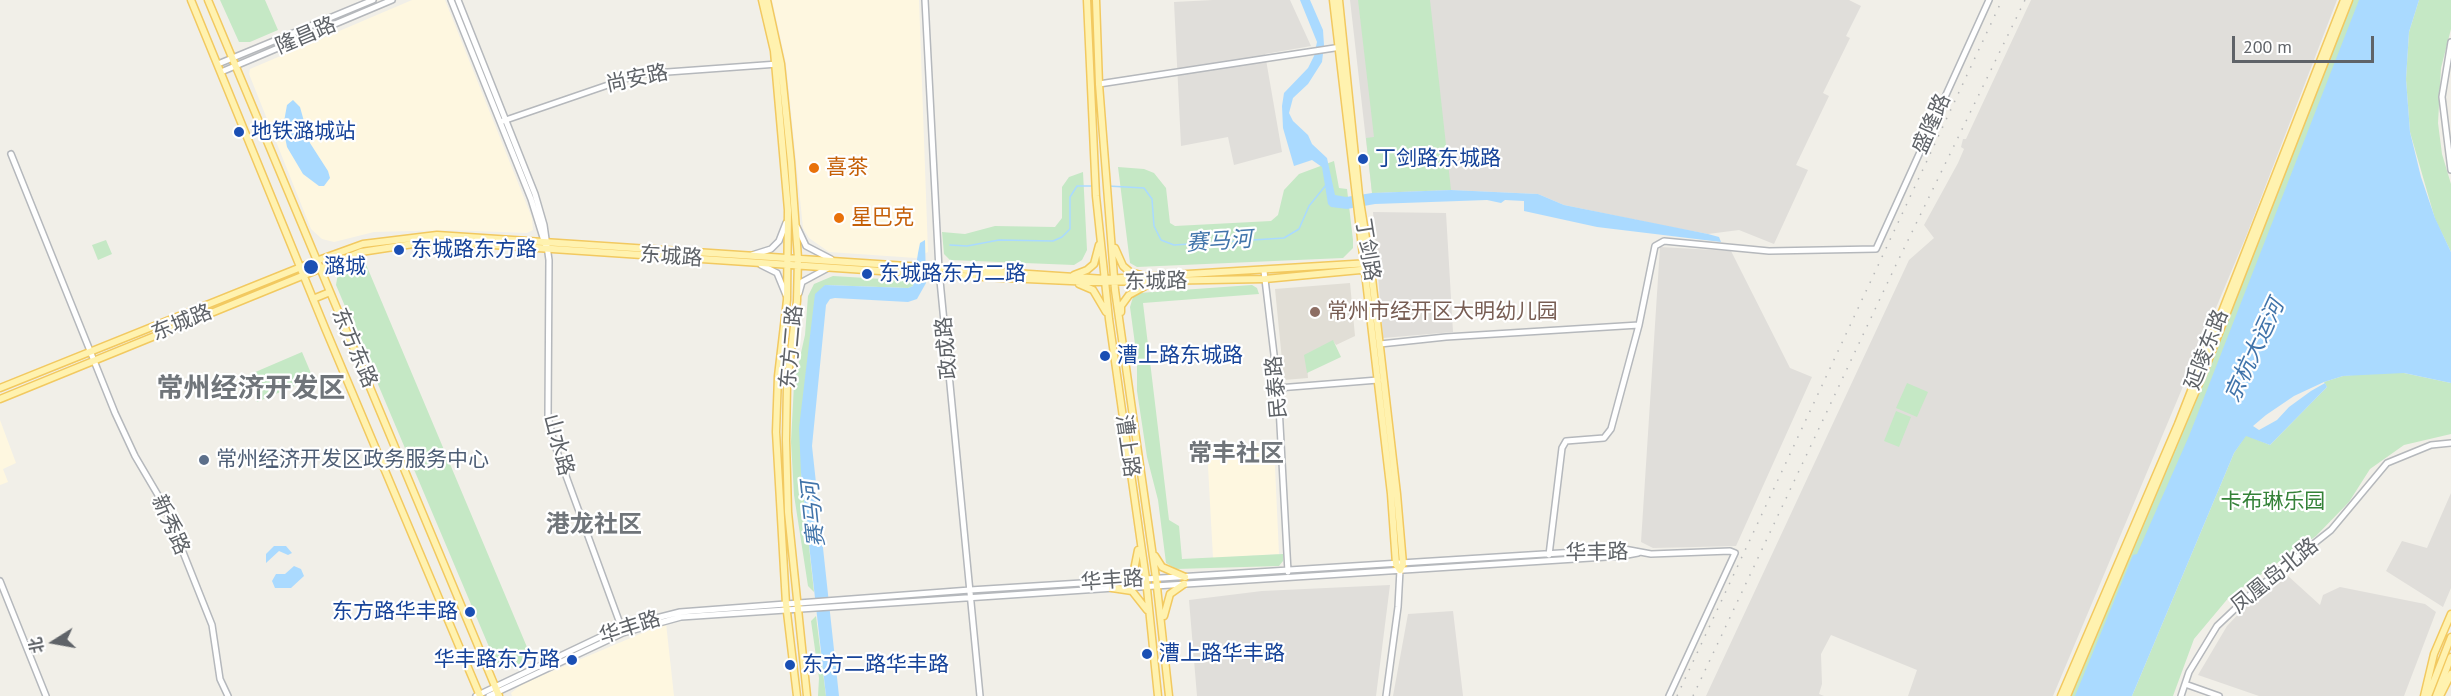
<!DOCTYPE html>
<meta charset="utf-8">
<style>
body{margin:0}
#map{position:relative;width:2451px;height:696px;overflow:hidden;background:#f1efe8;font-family:"PT Sans","Noto Sans SC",sans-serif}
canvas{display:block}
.north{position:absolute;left:24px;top:612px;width:60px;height:60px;-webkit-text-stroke:4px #fff;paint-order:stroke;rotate:259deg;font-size:16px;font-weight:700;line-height:24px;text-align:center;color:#5f6368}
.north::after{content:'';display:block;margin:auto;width:21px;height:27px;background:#5f6368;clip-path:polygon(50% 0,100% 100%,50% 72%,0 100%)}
.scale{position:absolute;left:2232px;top:36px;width:142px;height:27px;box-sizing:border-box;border:3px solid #5f6368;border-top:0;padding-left:8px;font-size:18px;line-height:21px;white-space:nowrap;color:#5f6368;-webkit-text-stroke:4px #fff;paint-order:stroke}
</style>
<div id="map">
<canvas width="2451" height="696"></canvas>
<div class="north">北</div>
<div class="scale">200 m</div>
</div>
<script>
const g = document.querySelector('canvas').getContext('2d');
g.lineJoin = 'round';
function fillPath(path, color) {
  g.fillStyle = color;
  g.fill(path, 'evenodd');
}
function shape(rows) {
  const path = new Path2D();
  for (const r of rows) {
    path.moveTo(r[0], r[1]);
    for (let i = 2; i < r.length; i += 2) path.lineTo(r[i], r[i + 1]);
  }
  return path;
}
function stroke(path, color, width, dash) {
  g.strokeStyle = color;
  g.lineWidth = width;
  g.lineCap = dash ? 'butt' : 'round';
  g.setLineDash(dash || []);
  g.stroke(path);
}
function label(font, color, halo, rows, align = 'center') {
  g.font = font + ' "PT Sans","Noto Sans SC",sans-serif';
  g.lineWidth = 4.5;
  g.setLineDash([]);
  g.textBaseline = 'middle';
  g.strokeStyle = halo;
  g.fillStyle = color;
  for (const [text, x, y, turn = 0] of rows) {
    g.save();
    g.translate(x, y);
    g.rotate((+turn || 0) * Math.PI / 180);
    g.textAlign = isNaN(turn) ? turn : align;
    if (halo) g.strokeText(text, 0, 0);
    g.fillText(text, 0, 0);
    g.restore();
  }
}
fillPath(shape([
 [412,0,445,0,532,218,533,230,527,233,449,230,374,232,334,242,322,239,311,229,249,74,250,69],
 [772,0,919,0,928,252,916,258,829,252,809,238,803,228,786,63],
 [0,420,16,463,3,469,8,482,0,485],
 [1274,445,1279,554,1213,558,1207,448],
 [666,623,674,696,512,696,511,693,522,684]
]), '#fef7e0');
fillPath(shape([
 [1213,0,1290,0,1311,46,1265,54,1282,152,1234,165,1228,137,1181,146,1174,2],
 [1350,0,1849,0,1861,6,1846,36,1850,38,1823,93,1829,96,1796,165,1808,170,1774,244,1739,230,1708,234,1665,226,1564,205,1538,194,1451,190,1372,193],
 [2031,0,2337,0,2247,234,2053,696,1908,696,1917,670,1831,635,1821,654,1822,684,1819,694,1824,696,1706,696,1909,260,1934,238,1924,225,1958,163,1964,149,1961,147,1963,139,1966,139],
 [1373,212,1446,213,1453,332,1383,338],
 [1660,247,1731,251,1790,368,1812,377,1736,546,1653,548,1641,542],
 [2451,493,2451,588,2443,607,2386,571,2402,541,2427,548],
 [2287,575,2320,605,2323,595,2340,587,2425,604,2436,612,2404,696,2259,696,2198,675,2227,626,2245,607],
 [1390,585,1376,696,1197,696,1189,600,1262,591],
 [1453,611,1463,696,1393,696,1408,614]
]), '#e0deda');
fillPath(shape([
 [1350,283,1355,336,1336,345,1333,341,1307,365,1308,378,1284,380,1275,289]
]), '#e1ded6');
fillPath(shape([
 [220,0,265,0,278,30,250,42,239,42],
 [1358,0,1430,0,1451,190,1372,193,1366,138,1374,137],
 [2351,0,2364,0,2192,433,2078,696,2070,696,2183,431],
 [2419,0,2451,0,2451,29,2441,68,2438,123,2442,154,2451,184,2451,252,2435,219,2410,132,2406,79,2409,32],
 [1334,161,1339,188,1347,189,1353,240,1353,248,1343,258,1137,267,1130,263,1118,167,1144,169,1154,173,1166,188,1170,223,1175,226,1271,221,1278,215,1284,190,1299,174],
 [1083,172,1087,250,1082,260,1074,265,950,260,944,254,942,232,965,234,995,226,1055,227,1062,218,1062,187,1069,177],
 [106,240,112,254,98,260,92,245],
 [365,262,532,659,513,667,506,669,495,661,336,285,338,273],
 [833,276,915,281,913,286,908,288,825,285,801,473,814,592,808,586,794,495,791,442,794,384,805,335,808,296,814,284],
 [1252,285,1257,288,1259,294,1143,303,1169,520,1179,526,1182,559,1283,554,1283,561,1279,566,1176,569,1166,563,1158,500,1147,457,1137,391,1137,359,1130,307,1133,297,1139,293],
 [1333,340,1341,357,1307,373,1304,355],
 [302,352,313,378,257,402,253,385,250,386,246,376],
 [2373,373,2404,373,2451,383,2451,434,2404,445,2370,469,2349,502,2316,536,2230,596,2194,639,2173,696,2132,696,2234,453,2246,435,2270,445,2327,387,2324,382,2343,376],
 [1907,383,1928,392,1917,417,1896,408],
 [1896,411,1911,417,1899,447,1884,441],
 [816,616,826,696,818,696,819,678,811,621]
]), '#c5e8c5');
fillPath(shape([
 [1300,0,1310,0,1323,30,1324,45,1322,62,1308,84,1293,98,1289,113,1293,121,1308,135,1312,144,1327,158,1335,195,1346,197,1372,193,1451,190,1538,194,1564,205,1708,234,1719,237,1721,242,1597,227,1524,211,1524,201,1505,200,1501,203,1487,200,1375,204,1347,209,1331,207,1328,204,1322,167,1312,160,1294,166,1283,128,1282,106,1284,93,1308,68,1314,56,1317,42],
 [2359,0,2419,0,2409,32,2406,79,2410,132,2421,177,2435,218,2451,252,2451,383,2404,373,2343,376,2324,382,2294,396,2266,415,2253,426,2259,430,2277,420,2289,407,2311,391,2325,383,2327,387,2270,445,2246,436,2234,453,2132,696,2075,696,2133,555,2137,554,2189,436],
 [293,100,300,107,310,143,328,171,330,178,324,186,319,186,303,174,287,147,283,127,287,105],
 [925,240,926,283,917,299,908,302,835,298,830,299,826,305,812,446,839,696,826,696,801,473,799,428,815,294,825,285,908,288,913,286,918,253,920,243],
 [274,546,286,546,292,553,288,555,279,551,266,563,266,554],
 [294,566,301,569,304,576,291,588,275,588,272,581,276,574,285,574]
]), '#aadaff');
stroke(shape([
 [1108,186,1144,188,1152,199,1154,226,1161,240,1174,245,1284,238,1299,229,1309,206,1326,185],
 [950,245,967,246,999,240,1053,241,1062,237,1070,229,1070,197,1077,186,1092,186]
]), '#aadaff', 1.5);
const minor = shape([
 [451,0,531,199,545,244],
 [458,0,535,194,544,225,549,260,548,416,554,443,622,629],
 [925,0,939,270,980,696],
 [2451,42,2442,97,2451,170],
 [218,64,373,0],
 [221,72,392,0],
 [1099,84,1341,47],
 [500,122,640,74,778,64],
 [11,154,115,413,135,456,165,507,208,615,212,625,220,679,228,696],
 [797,227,806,246,831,259],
 [752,255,771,249,779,241,786,223],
 [761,265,777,273,786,295],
 [1264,271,1278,388,1288,572],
 [799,293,802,282,828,268],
 [1380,344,1446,337,1639,325],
 [1278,388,1378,380],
 [1549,555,1562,448,1566,441,1604,438,1611,429,1639,325,1655,246,1664,241,1769,251,1876,249,1989,0],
 [0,581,46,696],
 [1124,588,1622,556,1638,553],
 [2185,684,2219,696],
 [476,696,621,627,680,612,970,590,1624,549,1651,554,1730,551,1735,553,1669,696],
 [489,696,623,633,681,617,1115,588],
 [1386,696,1398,607,1400,570],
 [2181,696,2189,672,2217,626,2254,591,2331,530,2387,463,2431,445,2451,443]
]);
const major = shape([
 [191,0,325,328,480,696],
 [208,0,499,696],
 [762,0,774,51,788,210,787,300,778,376,776,432,786,604,797,696],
 [767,0,781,64,791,162,798,258,797,301,787,385,786,440,788,512,807,696],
 [1087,0,1096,196,1109,319,1146,579,1158,696],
 [1096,0,1099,84,1115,290,1156,578,1169,696],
 [1333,0,1391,494,1396,564,1400,570],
 [1339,0,1359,195,1371,269,1397,494,1403,564,1400,570],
 [1115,248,1123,266,1130,272,1141,275],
 [1074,275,1087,270,1094,264,1099,245],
 [1079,284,1093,290,1106,312],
 [313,299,330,292],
 [1121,312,1121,306,1129,295,1147,285],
 [0,388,316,261,363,244,437,235,1105,279,1370,263],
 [0,399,361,252,433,241,940,275,1092,282,1265,279,1371,269],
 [1155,556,1162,567,1185,577],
 [1112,582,1134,570,1138,550],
 [1112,588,1132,591,1147,610],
 [1164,616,1170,594,1184,584],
 [2061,696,2178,424,2344,0],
 [2067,696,2203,374,2349,0],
 [2424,696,2434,654,2451,614],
 [2428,696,2451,637],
 [2436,696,2451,657],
 [2440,696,2451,674]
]);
stroke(minor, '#b5b8bc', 8);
stroke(major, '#f2c960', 9);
stroke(minor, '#fff', 5);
stroke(major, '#fff2af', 6);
stroke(shape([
 [1677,696,2002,0],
 [1693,696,1894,269,2025,0]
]), '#b6b7b8', 1.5, [1.5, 8]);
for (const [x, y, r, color] of [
 [239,132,6,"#1a4fb4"],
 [1363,159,6,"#1a4fb4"],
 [814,168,6,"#e8710a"],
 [839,218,6,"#e8710a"],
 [399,250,6,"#1a4fb4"],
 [311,267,8,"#1a4fb4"],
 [867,274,6,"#1a4fb4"],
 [1315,312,6,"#8d6e63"],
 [1105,356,6,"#1a4fb4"],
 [204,460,6,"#5c6f8a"],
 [470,612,6,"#1a4fb4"],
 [1147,654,6,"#1a4fb4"],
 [572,660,6,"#1a4fb4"],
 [790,665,6,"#1a4fb4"]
]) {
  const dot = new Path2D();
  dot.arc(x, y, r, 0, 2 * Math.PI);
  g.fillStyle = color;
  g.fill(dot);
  stroke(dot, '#fff', 2);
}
label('21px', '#5f6368', '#fff', [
 ["隆昌路",306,36,-23],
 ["尚安路",637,79,-12],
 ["盛隆路",1932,124,-66],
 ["丁剑路",1367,250,81],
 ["东城路",671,257,4],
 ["东城路",1156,282,-1],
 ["东城路",182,323,-22],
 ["东方二路",792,347,-85],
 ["东方东路",354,348,67],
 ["政成路",947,348,-95],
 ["延陵东路",2207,350,-69],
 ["民泰路",1277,387,-95],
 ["山水路",558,445,75],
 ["漕上路",1127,446,82],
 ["新秀路",170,525,66],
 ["华丰路",1597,553,-1],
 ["凤凰岛北路",2275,576,-39],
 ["华丰路",1112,581,-4],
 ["华丰路",630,628,-18]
]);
label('21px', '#164399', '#fff', [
 ["地铁潞城站",251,132],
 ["丁剑路东城路",1375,159],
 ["东城路东方路",411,250],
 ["潞城",324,267],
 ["东城路东方二路",879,274],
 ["漕上路东城路",1117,356],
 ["东方路华丰路",458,612,"right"],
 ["漕上路华丰路",1159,654],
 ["华丰路东方路",560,660,"right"],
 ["东方二路华丰路",802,665]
], 'left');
label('21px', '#c56008', '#fff', [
 ["喜茶",826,168],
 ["星巴克",851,218]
], 'left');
label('21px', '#785e54', '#fff', [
 ["常州市经开区大明幼儿园",1327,312]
], 'left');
label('21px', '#4e5e75', '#fff', [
 ["常州经济开发区政务服务中心",216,460]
], 'left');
label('21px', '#348238', '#fff', [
 ["卡布琳乐园",2273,502]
]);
label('italic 22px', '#4174aa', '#fff', [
 ["赛马河",1219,242,-4],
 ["京杭大运河",2255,351,-65],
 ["赛马河",814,514,-96]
]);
label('bold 24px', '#70757a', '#fff', [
 ["常丰社区",1236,454],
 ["港龙社区",594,525]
]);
label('bold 27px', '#70757a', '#fff', [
 ["常州经济开发区",251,389]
]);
</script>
